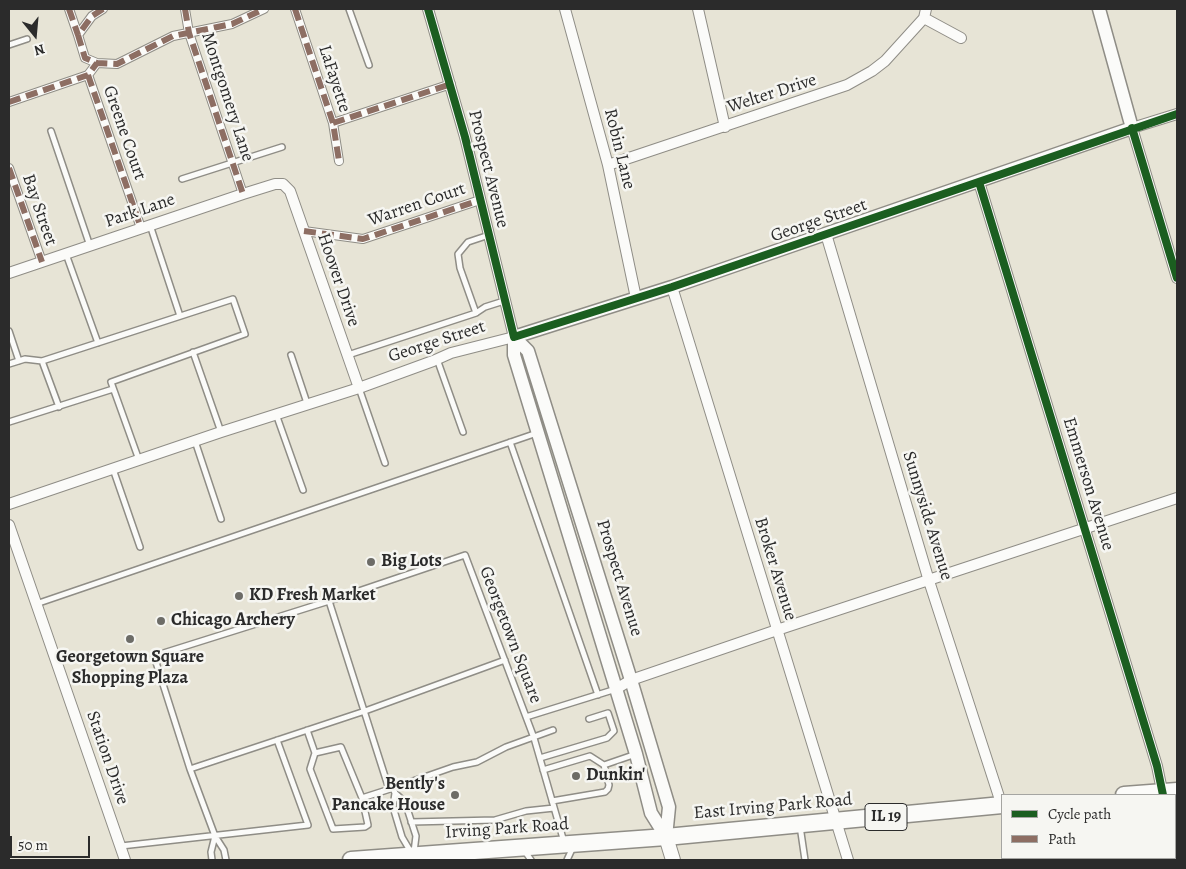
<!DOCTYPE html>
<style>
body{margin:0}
#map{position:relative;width:1186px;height:869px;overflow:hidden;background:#e7e4d6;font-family:Alegreya,serif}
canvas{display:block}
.frame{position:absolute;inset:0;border:10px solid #2b2b2b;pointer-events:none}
.legend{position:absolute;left:1001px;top:794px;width:175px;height:65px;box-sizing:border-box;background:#f6f6f2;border:1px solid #a5a5a2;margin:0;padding:6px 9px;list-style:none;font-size:15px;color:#2b2b2b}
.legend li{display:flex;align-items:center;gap:10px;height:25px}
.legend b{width:25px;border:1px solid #a5a5a2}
.north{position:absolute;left:10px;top:10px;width:50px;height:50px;-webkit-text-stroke:4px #f6f6f2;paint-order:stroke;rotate:163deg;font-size:14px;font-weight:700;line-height:20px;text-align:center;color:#2b2b2b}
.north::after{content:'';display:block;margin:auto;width:18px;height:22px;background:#2b2b2b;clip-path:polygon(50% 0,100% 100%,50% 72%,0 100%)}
.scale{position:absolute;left:10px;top:836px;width:80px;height:22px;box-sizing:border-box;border:2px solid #2b2b2b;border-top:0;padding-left:6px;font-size:15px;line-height:18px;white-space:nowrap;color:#2b2b2b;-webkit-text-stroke:4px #f6f6f2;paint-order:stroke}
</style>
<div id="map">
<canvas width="1186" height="869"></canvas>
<div class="frame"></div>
<ul class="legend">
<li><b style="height:6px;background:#1b5e20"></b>Cycle path</li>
<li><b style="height:6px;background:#8d6e63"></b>Path</li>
</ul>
<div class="north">N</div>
<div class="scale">50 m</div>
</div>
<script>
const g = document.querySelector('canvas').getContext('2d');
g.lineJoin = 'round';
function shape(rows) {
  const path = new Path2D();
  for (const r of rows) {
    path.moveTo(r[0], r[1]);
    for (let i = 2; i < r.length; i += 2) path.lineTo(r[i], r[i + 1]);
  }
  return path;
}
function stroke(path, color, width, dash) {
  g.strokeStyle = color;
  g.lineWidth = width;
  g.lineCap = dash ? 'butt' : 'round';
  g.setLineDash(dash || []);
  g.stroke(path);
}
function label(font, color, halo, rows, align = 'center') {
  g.font = font + ' Alegreya,serif';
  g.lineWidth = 5;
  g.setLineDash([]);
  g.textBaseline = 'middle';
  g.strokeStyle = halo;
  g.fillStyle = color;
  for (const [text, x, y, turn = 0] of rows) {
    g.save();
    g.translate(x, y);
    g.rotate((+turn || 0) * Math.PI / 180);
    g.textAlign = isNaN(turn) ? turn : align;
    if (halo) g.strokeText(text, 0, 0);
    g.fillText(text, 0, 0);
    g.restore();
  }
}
const service = shape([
 [349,9,369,65],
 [9,45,27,39],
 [51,131,90,246],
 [182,179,282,147],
 [150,225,180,316],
 [66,254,98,343],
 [476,313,460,268,458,254,468,242,489,235],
 [9,331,19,361],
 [193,352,221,432],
 [291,355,307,403],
 [348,355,476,313,485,307,504,301],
 [437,359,463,432],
 [42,361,59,407],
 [9,364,25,359,42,361,233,299,245,334,111,382,139,460],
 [359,388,385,463],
 [276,414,303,490],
 [9,422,113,389],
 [195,441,221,519],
 [510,442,598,695],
 [113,469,140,547],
 [329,601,465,555,534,738,564,842],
 [36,604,537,433],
 [526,717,616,689],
 [307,730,315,753,310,769,333,829,365,827,368,825,362,798,341,747,315,753],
 [540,758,607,738,614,731,608,713,589,719],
 [604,765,636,754],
 [190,769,365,711,505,660],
 [543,770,590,756,604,765,609,785,608,789,605,792,552,801],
 [390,789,453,767,477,762,506,747,553,730],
 [395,793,393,807,402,837,412,854],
 [362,798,390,789],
 [411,822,495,820,526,811,554,808],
 [800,826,805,860],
 [121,846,308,825,277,740],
 [524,850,531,860],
 [212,860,211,852,215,836],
 [226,860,224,850,215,836,190,769,154,656,329,601,389,789,393,788,395,793,405,802,416,836,414,852],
 [567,860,573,847]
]);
const pedestrian = shape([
 [69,9,78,35],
 [103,9,92,16,78,35,85,58,97,63,117,64,173,36,232,24,264,9],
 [185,9,189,33,243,194],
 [295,9,333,123,339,161],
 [88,75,141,228],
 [9,102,88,75,97,63],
 [333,123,451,84],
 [9,168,42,262],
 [304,231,363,239,480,200]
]);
const minor = shape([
 [565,9,608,165,636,298],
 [698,9,725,127],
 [926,9,924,18,961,38],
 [1177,114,1132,128,1177,278],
 [608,165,847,85,872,71,885,61,924,18],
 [979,182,1157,766,1163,795],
 [826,234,929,581,1002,806],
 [9,273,243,194,275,184,283,184,290,191,359,388],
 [672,287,848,860],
 [9,504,221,432,359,388,433,361,451,353,514,337,465,137,428,9],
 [9,525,125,860],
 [616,689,631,680,777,630,1177,498],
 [1175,835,1177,843],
 [1018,858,1019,860]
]);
const tertiary = shape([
 [514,337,672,287,1132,128,1099,9],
 [514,337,528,351,631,680,669,807,666,837],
 [514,337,514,355,636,754,651,813,666,837]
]);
const secondary = shape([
 [666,837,673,860]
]);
const primary = shape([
 [1124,795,1177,791],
 [351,860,666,837,1002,805]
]);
stroke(service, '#8f8d86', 8);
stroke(pedestrian, '#8f8d86', 10);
stroke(minor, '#8f8d86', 12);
stroke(tertiary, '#8f8d86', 15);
stroke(secondary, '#8f8d86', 16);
stroke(primary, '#8f8d86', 19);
stroke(service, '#fbfbf9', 5);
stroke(pedestrian, '#fbfbf9', 8);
stroke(minor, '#fbfbf9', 10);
stroke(tertiary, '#fbfbf9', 12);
stroke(secondary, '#fbfbf9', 14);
stroke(primary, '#fbfbf9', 16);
stroke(shape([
 [69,9,78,35],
 [103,9,92,16,78,35,85,58,97,63,117,64,173,36,232,24,264,9],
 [185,9,189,33,243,194],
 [295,9,333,123,339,161],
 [88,75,141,228],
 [9,102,88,75,97,63],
 [333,123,451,84],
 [9,168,42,262],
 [304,231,363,239,480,200]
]), '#8d6e63', 6, [12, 6]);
stroke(shape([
 [428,9,465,137,514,337,672,287,1177,114],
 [1132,128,1177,278],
 [979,182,1157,766,1163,795]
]), '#1b5e20', 8);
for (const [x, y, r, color] of [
 [371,562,5,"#6d6c67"],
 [239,596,5,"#6d6c67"],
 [161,621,5,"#6d6c67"],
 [130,639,5,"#6d6c67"],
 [576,776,5,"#6d6c67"],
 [455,795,5,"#6d6c67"]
]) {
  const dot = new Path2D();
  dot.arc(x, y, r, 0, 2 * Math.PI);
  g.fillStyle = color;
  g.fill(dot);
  stroke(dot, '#f6f6f2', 2);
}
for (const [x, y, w] of [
 [886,817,42]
]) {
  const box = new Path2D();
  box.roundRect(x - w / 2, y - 13.5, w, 27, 4);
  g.fillStyle = '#f6f6f2';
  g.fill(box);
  stroke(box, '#2b2b2b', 1);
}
label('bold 16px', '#2b2b2b', null, [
 ["IL 19",886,817]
]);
label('18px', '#2b2b2b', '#f6f6f2', [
 ["LaFayette",334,79,72],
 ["Welter Drive",772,94,-18],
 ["Montgomery Lane",227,97,72],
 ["Greene Court",124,133,71],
 ["Robin Lane",619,149,76],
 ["Prospect Avenue",488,169,76],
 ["Warren Court",417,205,-19],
 ["Bay Street",39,210,71],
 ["Park Lane",140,211,-19],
 ["George Street",819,221,-19],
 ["Hoover Drive",338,280,71],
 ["George Street",437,342,-18],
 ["Emmerson Avenue",1088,484,73],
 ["Sunnyside Avenue",927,516,73],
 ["Broker Avenue",775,569,73],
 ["Prospect Avenue",619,578,73],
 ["Georgetown Square",510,635,69],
 ["Station Drive",107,758,71],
 ["East Irving Park Road",773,807,-5],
 ["Irving Park Road",507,829,-4]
]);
label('bold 18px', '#2b2b2b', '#f6f6f2', [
 ["Big Lots",381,562],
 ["KD Fresh Market",249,596],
 ["Chicago Archery",171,621],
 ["Georgetown Square",130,658,"center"],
 ["Shopping Plaza",130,679,"center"],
 ["Dunkin'",586,776],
 ["Bently's",445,785,"right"],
 ["Pancake House",445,806,"right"]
], 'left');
</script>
